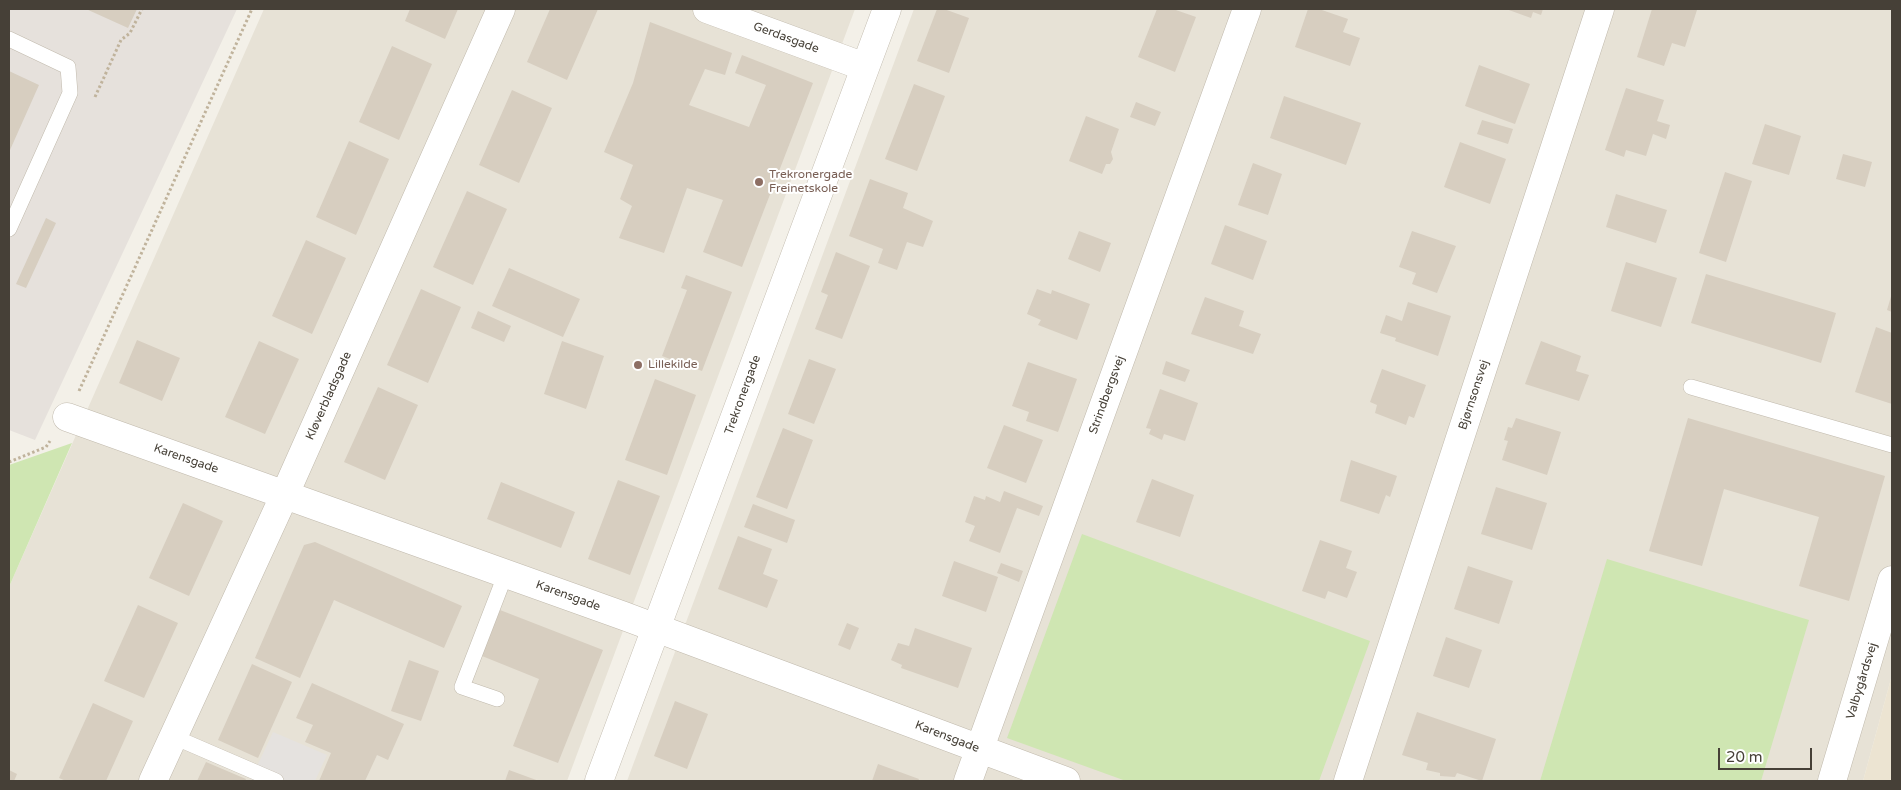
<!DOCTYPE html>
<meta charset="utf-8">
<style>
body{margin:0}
#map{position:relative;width:1901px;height:790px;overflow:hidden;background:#f3f0e8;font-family:"Varela Round",sans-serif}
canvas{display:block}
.frame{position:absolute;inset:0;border:10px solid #464037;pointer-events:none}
.scale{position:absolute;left:1718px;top:748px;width:94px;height:22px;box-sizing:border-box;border:2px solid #464037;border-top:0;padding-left:6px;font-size:15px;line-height:18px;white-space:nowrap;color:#464037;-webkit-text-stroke:4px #fff;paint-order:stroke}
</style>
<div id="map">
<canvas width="1901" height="790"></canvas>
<div class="frame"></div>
<div class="scale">20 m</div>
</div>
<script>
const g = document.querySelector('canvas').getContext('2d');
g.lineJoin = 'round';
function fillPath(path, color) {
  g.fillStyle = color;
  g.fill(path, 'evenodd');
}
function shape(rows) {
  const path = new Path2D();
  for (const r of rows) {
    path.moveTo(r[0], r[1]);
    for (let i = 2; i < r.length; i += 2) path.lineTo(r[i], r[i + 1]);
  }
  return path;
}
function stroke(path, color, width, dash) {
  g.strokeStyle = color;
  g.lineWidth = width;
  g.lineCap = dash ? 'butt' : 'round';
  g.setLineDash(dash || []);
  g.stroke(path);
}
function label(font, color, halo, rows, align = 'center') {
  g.font = font + ' "Varela Round",sans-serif';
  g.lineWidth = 4;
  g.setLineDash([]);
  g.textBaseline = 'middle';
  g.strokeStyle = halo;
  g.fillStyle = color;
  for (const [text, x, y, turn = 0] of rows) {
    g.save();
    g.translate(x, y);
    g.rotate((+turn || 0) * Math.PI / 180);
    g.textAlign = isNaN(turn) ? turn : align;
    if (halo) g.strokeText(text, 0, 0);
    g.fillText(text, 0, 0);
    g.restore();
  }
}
fillPath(shape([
 [264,9,855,9,567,781,9,781,9,587],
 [914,9,1892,9,1892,675,1863,781,627,781]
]), '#e7e2d6');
fillPath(shape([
 [9,9,237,9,35,440,9,430]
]), '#e6e1dc');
fillPath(shape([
 [1892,675,1892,781,1863,781]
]), '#ece4d2');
fillPath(shape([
 [72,443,9,587,9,465],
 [1082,534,1370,641,1319,781,1126,781,1007,738],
 [1607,559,1809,620,1761,781,1540,781]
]), '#cfe6b2');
fillPath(shape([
 [273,732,327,755,315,781,250,781]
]), '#e5e2df');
fillPath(shape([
 [86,9,137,9,128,28],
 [410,9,458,9,445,39,405,21],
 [550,9,598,9,567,80,527,62],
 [937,9,944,9,969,18,949,73,917,61],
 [1157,9,1173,9,1196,17,1175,72,1138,57],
 [1308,9,1319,9,1348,19,1343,32,1360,38,1350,66,1295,47],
 [1506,9,1543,9,1541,15,1533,12,1531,18],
 [1652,9,1697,10,1685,47,1672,43,1664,66,1637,57],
 [650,22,732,53,725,75,705,69,689,105,749,127,766,85,735,73,742,55,813,83,742,267,703,252,723,200,687,188,664,253,619,238,632,206,620,199,633,165,604,152,633,83],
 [392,46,432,64,399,140,359,122],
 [1479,65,1530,84,1515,124,1465,106],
 [9,71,39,85,10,150,9,149],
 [914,84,945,96,917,171,885,159],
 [1626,88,1664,100,1657,121,1670,125,1666,139,1653,134,1646,156,1626,150,1624,157,1605,150],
 [512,90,552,108,519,183,479,165],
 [1284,96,1361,123,1346,165,1270,138],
 [1136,102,1161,112,1155,126,1130,117],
 [1086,116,1119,129,1111,152,1113,159,1110,164,1106,164,1102,174,1069,161],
 [1482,120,1513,129,1508,144,1477,134],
 [1765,124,1801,136,1789,175,1752,164],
 [349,141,389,159,356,235,316,217],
 [1460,142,1506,159,1490,204,1444,187],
 [1843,154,1872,162,1865,187,1836,179],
 [1253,163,1282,174,1268,215,1238,205],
 [1725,172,1752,181,1726,262,1699,253],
 [870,179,908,193,903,208,933,221,923,247,907,242,897,270,878,263,883,249,849,236],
 [467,191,507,209,473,285,433,267],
 [1616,194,1667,210,1656,243,1606,227],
 [46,218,56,223,26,288,16,284],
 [1225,225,1267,241,1253,280,1211,264],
 [1079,231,1111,243,1100,272,1068,259],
 [1412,231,1456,246,1437,293,1412,284,1416,273,1399,267],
 [306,240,346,258,312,334,272,316],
 [836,252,870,266,842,339,815,329,828,295,821,292],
 [1626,262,1677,278,1661,327,1611,311],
 [509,268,580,299,563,337,492,306],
 [1706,274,1836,313,1821,363,1691,323],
 [686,275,732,292,702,371,662,356,687,290,681,288],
 [421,289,461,307,428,383,387,365],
 [1037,289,1051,294,1052,290,1090,304,1077,340,1038,325,1041,320,1027,314],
 [1892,293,1892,312,1887,310],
 [1205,297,1244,311,1239,326,1261,334,1253,354,1191,334],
 [1408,302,1451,316,1438,356,1395,341,1396,338,1380,333,1386,315,1402,321],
 [478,311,511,326,504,342,471,328],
 [1876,327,1892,333,1892,404,1855,392],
 [137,340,180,358,162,401,119,383],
 [259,341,299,359,265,434,225,417],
 [562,341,604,356,586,409,544,394],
 [1541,341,1581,356,1576,371,1589,375,1579,401,1525,384],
 [809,359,836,369,814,424,788,414],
 [1166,361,1190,370,1185,382,1162,374],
 [1028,362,1077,379,1058,432,1026,421,1029,412,1012,406],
 [1382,369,1426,385,1414,418,1409,416,1406,425,1375,413,1377,405,1370,402],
 [655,379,696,395,667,475,625,460],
 [378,387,418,405,385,480,344,462],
 [1160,389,1198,403,1185,441,1164,434,1162,440,1149,434,1151,429,1146,428],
 [1516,418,1561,432,1547,475,1502,460,1508,441,1504,440,1508,427,1512,428],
 [1688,418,1885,476,1849,601,1799,586,1819,517,1724,489,1702,566,1649,551],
 [1004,425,1043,440,1026,483,987,468],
 [783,428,813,440,787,509,756,497],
 [1351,460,1397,476,1390,497,1386,495,1379,514,1340,501],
 [1152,479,1194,495,1180,537,1136,522],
 [618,480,660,496,630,575,588,559],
 [501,482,575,512,561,548,487,519],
 [1496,487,1547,503,1532,550,1481,534],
 [1004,491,1043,506,1039,516,1017,508,1000,553,969,541,975,526,965,522,974,496,985,500,986,496,1000,502],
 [183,503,223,521,189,596,149,578],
 [753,504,795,520,787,543,744,527],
 [738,536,772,549,763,574,778,580,767,608,718,589],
 [1320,540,1352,551,1346,568,1357,572,1347,598,1328,591,1325,599,1302,591],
 [315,542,462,606,444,648,334,600,300,678,255,658,304,545],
 [954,561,998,577,986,612,942,596],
 [1001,563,1023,571,1019,582,997,573],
 [1468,566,1513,581,1499,624,1454,609],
 [138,605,178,623,144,698,104,681],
 [500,610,603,650,558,763,513,746,539,679,482,656],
 [847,623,859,628,850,650,838,645],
 [915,628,972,648,958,688,901,668,902,665,891,660,898,643,909,646],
 [1446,637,1482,650,1469,688,1433,676],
 [409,660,439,671,421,721,391,711],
 [252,664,292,682,258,758,218,740],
 [312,683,404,724,388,760,377,755,365,781,319,781,331,753,305,742,313,725,296,718],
 [675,701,708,714,687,769,654,756],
 [93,703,133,721,106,781,66,781,59,778],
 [1417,712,1496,739,1482,781,1457,773,1455,777,1440,776,1440,773,1426,770,1428,763,1402,755],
 [206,762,246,779,245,781,197,781],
 [878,764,919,779,918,781,872,781],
 [9,770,17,774,14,781,9,781],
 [509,770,539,781,505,781]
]), '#d7cec0');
const lane = shape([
 [9,39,68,67,70,93,9,229],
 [1691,387,1892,445],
 [497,699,462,687,506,573],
 [174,737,276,781]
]);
const street = shape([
 [707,9,865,67],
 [67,417,624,616,1066,781],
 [153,781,285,494,501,9],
 [599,781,887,9],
 [968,781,1247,9],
 [1348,781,1600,9],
 [1832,781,1892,580]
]);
stroke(lane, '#c1baad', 16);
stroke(street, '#c1baad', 29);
stroke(shape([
 [95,97,121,40,130,33,142,9],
 [79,391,252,9],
 [9,462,46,447,50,441]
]), '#c0b39c', 3, [2.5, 2.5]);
stroke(lane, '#fff', 15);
stroke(street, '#fff', 28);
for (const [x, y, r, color] of [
 [759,182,5,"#8d6e63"],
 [638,365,5,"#8d6e63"]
]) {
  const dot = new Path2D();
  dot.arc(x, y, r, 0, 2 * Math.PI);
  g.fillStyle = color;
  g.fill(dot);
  stroke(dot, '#fff', 2);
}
label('12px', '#464037', '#fff', [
 ["Gerdasgade",786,38,20],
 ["Trekronergade",743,395,-70],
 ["Strindbergsvej",1107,395,-70],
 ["Bjørnsonsvej",1474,395,-72],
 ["Kløverbladsgade",329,396,-66],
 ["Karensgade",186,459,19],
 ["Karensgade",568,596,20],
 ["Valbygårdsvej",1862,681,-73],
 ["Karensgade",947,737,21]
]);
label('12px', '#785e54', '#fff', [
 ["Trekronergade",769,175],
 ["Freinetskole",769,189],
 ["Lillekilde",648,365]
], 'left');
</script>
